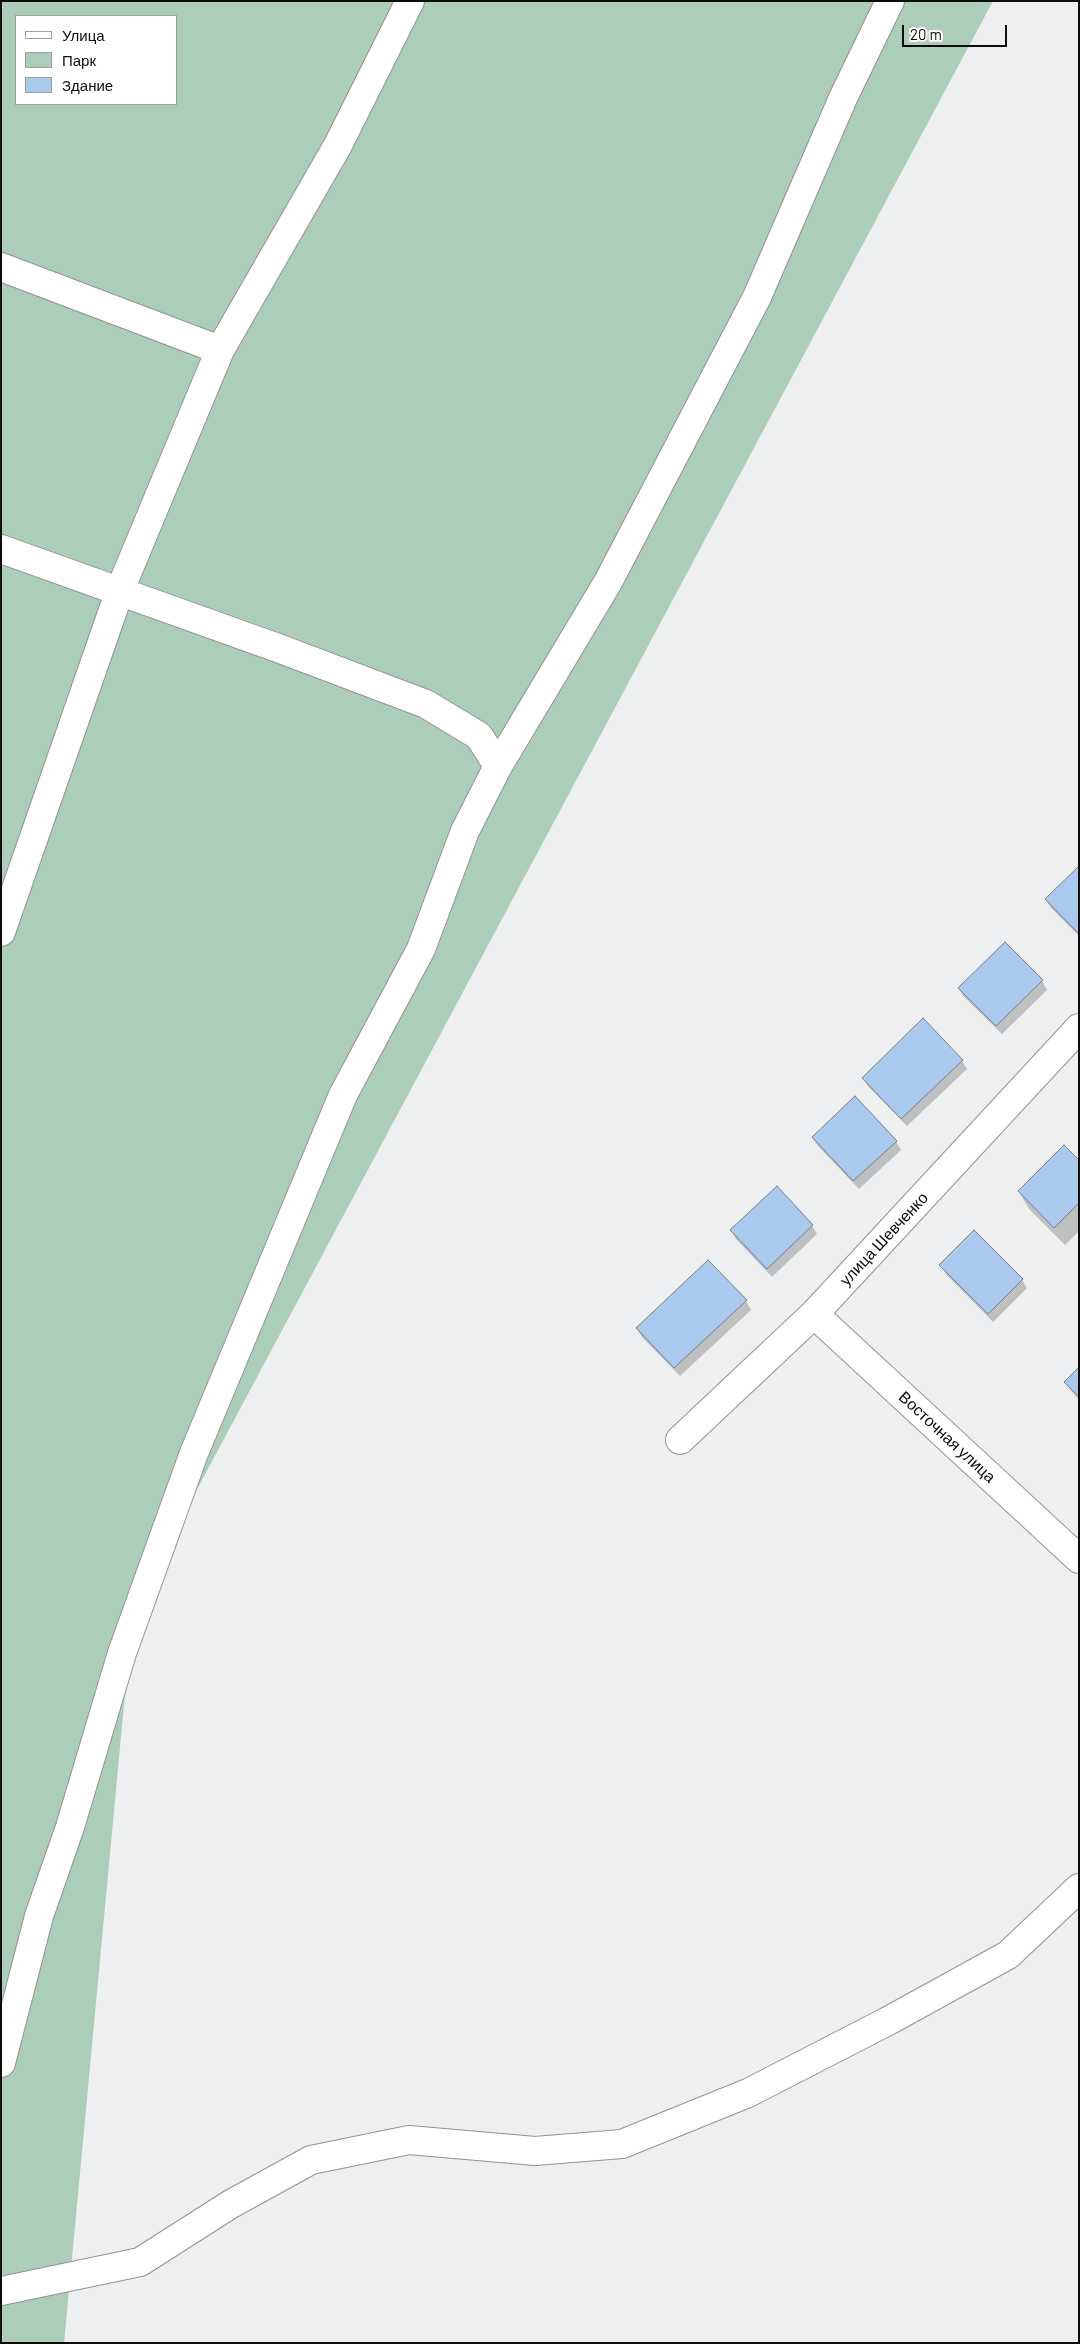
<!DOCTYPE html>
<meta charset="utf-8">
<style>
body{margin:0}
#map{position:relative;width:1080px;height:2344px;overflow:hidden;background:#edeff0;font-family:Barlow,sans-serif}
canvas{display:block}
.frame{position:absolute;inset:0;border:2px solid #0d0d0e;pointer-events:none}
.legend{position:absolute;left:15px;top:15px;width:162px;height:90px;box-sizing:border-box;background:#fff;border:1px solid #9e9e9f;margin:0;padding:6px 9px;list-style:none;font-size:15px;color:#0d0d0e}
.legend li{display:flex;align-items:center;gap:10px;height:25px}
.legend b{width:25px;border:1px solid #9e9e9f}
.scale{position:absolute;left:902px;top:25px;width:105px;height:22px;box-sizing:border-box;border:2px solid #0d0d0e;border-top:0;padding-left:6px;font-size:15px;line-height:18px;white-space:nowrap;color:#0d0d0e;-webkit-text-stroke:4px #fff;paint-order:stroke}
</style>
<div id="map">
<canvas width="1080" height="2344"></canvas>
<div class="frame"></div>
<ul class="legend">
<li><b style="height:6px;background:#fff"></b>Улица</li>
<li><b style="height:14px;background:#adcdbb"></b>Парк</li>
<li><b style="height:14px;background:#a9c9ee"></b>Здание</li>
</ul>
<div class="scale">20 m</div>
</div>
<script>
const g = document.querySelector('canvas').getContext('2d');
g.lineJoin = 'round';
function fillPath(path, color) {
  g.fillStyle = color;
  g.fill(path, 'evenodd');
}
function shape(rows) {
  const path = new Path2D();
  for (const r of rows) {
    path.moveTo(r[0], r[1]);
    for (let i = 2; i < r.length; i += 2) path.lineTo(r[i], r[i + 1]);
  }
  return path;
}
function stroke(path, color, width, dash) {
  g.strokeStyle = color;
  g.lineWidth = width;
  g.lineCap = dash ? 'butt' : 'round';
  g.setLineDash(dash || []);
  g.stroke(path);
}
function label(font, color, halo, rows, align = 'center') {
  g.font = font + ' Barlow,sans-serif';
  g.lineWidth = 5;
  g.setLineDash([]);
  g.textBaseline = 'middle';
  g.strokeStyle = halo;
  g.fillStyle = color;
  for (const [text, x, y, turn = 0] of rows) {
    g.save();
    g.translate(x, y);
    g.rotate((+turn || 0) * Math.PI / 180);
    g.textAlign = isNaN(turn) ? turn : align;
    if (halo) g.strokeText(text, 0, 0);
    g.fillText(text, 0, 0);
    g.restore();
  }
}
fillPath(shape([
 [1,1,993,1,133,1609,64,2343,1,2343],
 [16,16,176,16,176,104,16,104]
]), '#adcdbb');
fillPath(shape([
 [1079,868,1079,936,1051,908,1046,900],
 [1004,943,1042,981,1047,990,1002,1034,964,997,959,989],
 [962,1061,967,1069,907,1126,868,1086,863,1078],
 [813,1138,896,1141,901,1150,859,1189,818,1146],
 [1079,1162,1079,1231,1065,1245,1029,1209,1019,1192],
 [776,1187,812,1226,817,1234,772,1277,736,1239,731,1230],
 [941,1265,1022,1280,1027,1288,993,1322,946,1274],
 [746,1301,751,1310,680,1376,642,1337,637,1328],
 [1079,1369,1079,1400,1065,1383]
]), '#0003');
const building = shape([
 [1079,866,1079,934,1045,899,1079,866],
 [1005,942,1043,980,996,1026,958,988,1005,942],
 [923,1018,963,1060,901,1119,862,1078,923,1018],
 [855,1096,897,1141,853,1181,812,1137,855,1096],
 [1064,1145,1079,1160,1079,1203,1054,1228,1018,1191,1064,1145],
 [777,1186,813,1225,767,1269,730,1230,777,1186],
 [974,1230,1023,1279,988,1314,939,1265,974,1230],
 [708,1260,747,1300,674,1368,636,1328,708,1260],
 [1079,1367,1079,1397,1064,1382,1079,1367]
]);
fillPath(building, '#a9c9ee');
stroke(building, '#7e7f80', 1);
const minor = shape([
 [1,267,220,350],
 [1,549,278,648,426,704,479,736,498,766],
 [1,932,120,590,220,350,338,145,410,1],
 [814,1314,1079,1559],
 [680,1440,814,1314,1079,1028],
 [1,2063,39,1916,70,1827,122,1653,194,1453,343,1095,421,949,465,831,498,766,608,582,757,297,843,98,890,1],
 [1,2291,140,2262,231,2204,311,2160,409,2140,535,2151,622,2144,748,2093,888,2021,1008,1955,1079,1888]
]);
stroke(minor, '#919293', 30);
stroke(minor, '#fff', 28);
label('16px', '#0d0d0e', '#fff', [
 ["улица Шевченко",884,1239,-47],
 ["Восточная улица",947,1437,43]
]);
</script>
